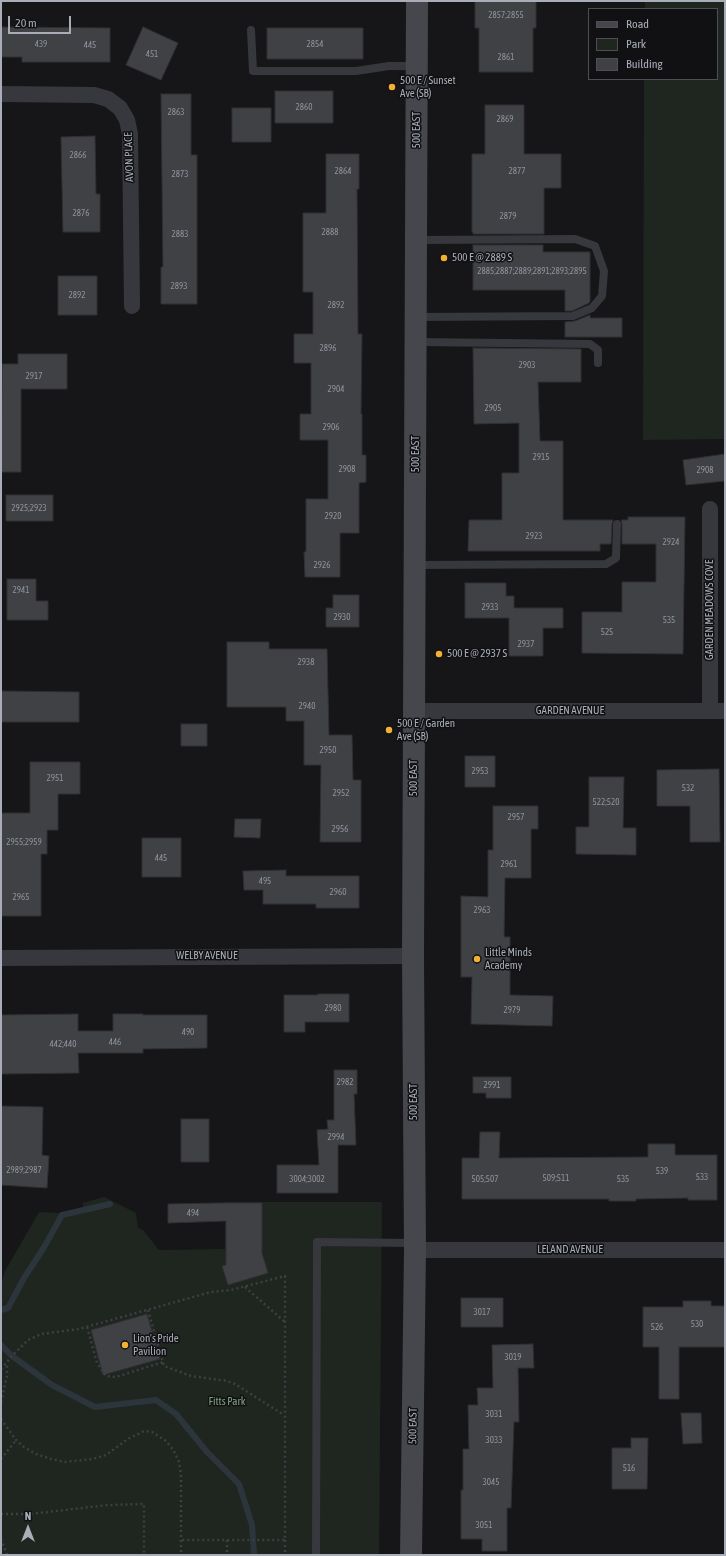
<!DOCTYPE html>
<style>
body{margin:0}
#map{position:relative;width:726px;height:1556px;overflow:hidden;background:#161618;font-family:"Asap Condensed",sans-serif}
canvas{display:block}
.frame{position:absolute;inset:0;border:2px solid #a8adb8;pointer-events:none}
.legend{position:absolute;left:588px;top:8px;width:130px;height:72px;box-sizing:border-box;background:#111113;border:1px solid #4d4f55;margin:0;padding:5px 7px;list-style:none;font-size:12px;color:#a8adb8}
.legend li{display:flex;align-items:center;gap:8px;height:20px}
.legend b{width:20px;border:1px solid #4d4f55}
.north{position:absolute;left:8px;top:1508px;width:40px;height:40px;-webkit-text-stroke:3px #111113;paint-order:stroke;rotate:0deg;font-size:11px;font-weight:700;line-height:16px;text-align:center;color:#a8adb8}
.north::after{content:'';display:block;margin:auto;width:14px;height:18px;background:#a8adb8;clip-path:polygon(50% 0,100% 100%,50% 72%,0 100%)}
.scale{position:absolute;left:8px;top:16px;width:63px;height:18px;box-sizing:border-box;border:2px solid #a8adb8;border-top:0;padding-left:5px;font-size:12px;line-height:14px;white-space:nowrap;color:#a8adb8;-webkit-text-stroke:3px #111113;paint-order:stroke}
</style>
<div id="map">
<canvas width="726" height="1556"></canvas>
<div class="frame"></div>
<ul class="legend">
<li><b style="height:5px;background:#45474d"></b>Road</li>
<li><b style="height:11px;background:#1e261f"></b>Park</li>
<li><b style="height:11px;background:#404145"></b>Building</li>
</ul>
<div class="north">N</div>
<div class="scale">20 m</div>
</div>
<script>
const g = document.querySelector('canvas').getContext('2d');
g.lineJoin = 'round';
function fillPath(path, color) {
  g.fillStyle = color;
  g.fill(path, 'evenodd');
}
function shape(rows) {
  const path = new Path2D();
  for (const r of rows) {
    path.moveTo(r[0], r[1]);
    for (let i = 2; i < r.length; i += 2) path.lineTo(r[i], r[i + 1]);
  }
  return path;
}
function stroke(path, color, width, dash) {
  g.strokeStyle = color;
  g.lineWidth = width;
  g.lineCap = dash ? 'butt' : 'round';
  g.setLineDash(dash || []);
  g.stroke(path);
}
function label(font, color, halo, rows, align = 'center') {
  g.font = font + ' "Asap Condensed",sans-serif';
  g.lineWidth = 3;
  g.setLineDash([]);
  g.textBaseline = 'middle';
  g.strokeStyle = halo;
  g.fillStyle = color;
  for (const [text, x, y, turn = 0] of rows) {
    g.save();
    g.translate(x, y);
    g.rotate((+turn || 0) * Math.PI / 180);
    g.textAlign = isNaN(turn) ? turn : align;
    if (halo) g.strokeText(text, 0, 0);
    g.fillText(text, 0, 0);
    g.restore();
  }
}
fillPath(shape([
 [645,1,725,1,725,439,643,440,644,79,717,79,717,9,645,9],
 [104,1197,136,1213,138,1228,143,1230,159,1250,225,1249,225,1202,382,1202,379,1555,1,1555,1,1284,5,1271,39,1212,83,1214,83,1203]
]), '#1e261f');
stroke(shape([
 [1,1310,8,1308,24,1278,43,1249,62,1215,110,1204],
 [1,1345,12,1356,52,1385,95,1407,156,1400,176,1414,207,1452,239,1484,252,1525,254,1555]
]), '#2c353c', 6);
const building = shape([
 [475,1,536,1,536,28,533,28,533,72,479,72,479,28,475,28,475,1],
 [1,27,110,28,110,62,22,62,22,57,1,57,1,27],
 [143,27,178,43,161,80,126,65,143,27],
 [267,28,363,28,363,59,267,59,267,28],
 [275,91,333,91,333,123,275,123,275,91],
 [161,94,191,94,191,155,197,155,197,304,161,304,161,267,163,267,161,94],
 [485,105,524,105,524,154,561,154,561,188,544,188,544,234,473,234,473,232,472,232,472,154,485,154,485,105],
 [232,108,271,108,271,142,232,142,232,108],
 [95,136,96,194,100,194,100,232,63,232,61,137,95,136],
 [326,154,359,154,359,189,357,189,358,334,362,334,361,414,362,414,362,455,366,455,366,482,359,483,359,533,340,533,340,577,305,577,304,552,306,552,306,499,328,499,328,440,300,440,300,414,311,414,311,363,294,363,294,334,313,334,313,292,303,292,303,213,326,213,326,154],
 [473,245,543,245,543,252,590,252,590,301,589,303,572,311,565,311,565,290,473,290,473,245],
 [58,276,97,276,97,315,58,315,58,276],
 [590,315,590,318,622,318,622,337,565,337,565,322,575,321,590,315],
 [473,348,581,349,581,382,538,382,540,441,563,441,563,520,613,520,612,524,611,544,600,544,600,551,468,551,469,520,502,520,502,473,519,473,519,423,474,424,473,348],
 [18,354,67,354,67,389,21,389,21,472,1,472,2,364,18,364,18,354],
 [725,454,725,481,686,485,683,460,725,454],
 [6,495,53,495,53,521,6,521,6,495],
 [628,517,685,517,683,654,582,653,582,612,622,612,622,582,656,582,656,544,622,544,622,524,621,520,628,520,628,517],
 [7,579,36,579,36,601,48,601,48,620,7,620,7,579],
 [465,583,506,583,506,596,514,596,514,608,563,608,563,628,543,628,543,656,509,656,509,618,465,618,465,583],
 [333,595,359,595,359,627,326,627,326,608,333,608,333,595],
 [227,642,269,642,269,649,327,649,329,735,352,735,353,780,361,780,361,842,320,842,321,765,304,765,304,721,286,721,286,707,227,707,227,642],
 [1,691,79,692,79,722,1,722,1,691],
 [181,724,207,724,207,746,181,746,181,724],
 [465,756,495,756,495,787,465,787,465,756],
 [30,762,80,762,80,794,58,794,58,830,47,830,47,854,41,854,41,916,1,916,1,813,30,813,30,762],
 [719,769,720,842,690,842,690,806,657,806,657,770,719,769],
 [589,777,624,777,623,828,636,828,636,855,576,854,576,827,589,827,589,777],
 [493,806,538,806,538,829,531,829,531,878,505,878,504,937,510,937,510,995,553,996,552,1026,471,1024,472,977,461,977,461,896,488,897,488,850,493,850,493,806],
 [235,819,261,819,260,838,234,837,235,819],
 [142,838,181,838,181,877,142,877,142,838],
 [286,870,286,876,359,876,359,908,316,908,316,904,263,904,263,890,244,890,243,871,286,870],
 [318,994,349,994,349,1022,305,1022,305,1032,284,1032,284,995,318,995,318,994],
 [78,1014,78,1031,113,1031,113,1014,143,1014,143,1015,207,1015,207,1048,143,1049,143,1053,78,1053,79,1073,1,1074,1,1015,78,1014],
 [334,1070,357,1070,357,1094,354,1094,356,1145,338,1145,338,1193,277,1193,277,1165,319,1165,317,1130,328,1129,327,1120,334,1120,334,1070],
 [473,1077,511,1077,511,1098,486,1098,486,1093,473,1093,473,1077],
 [1,1106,43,1107,42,1155,49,1156,47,1188,1,1185,1,1106],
 [181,1119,209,1119,209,1162,181,1162,181,1119],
 [480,1132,500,1132,499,1158,648,1157,648,1144,675,1144,675,1155,717,1155,717,1200,688,1200,688,1198,636,1199,636,1201,609,1201,609,1199,462,1199,462,1158,479,1158,480,1132],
 [217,1203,262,1203,262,1253,268,1273,228,1285,222,1266,226,1265,226,1221,168,1223,168,1204,217,1203],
 [461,1298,503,1298,503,1327,461,1327,461,1298],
 [683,1301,711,1301,711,1306,725,1306,725,1347,679,1347,679,1399,659,1399,659,1347,643,1347,643,1307,683,1307,683,1301],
 [147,1314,160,1359,103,1375,91,1330,147,1314],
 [533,1344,534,1368,518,1368,519,1422,514,1422,511,1508,507,1508,507,1551,482,1551,482,1539,461,1539,461,1490,463,1490,463,1449,469,1449,468,1405,478,1405,477,1388,493,1388,492,1345,533,1344],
 [681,1413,701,1413,702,1443,683,1444,681,1413],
 [631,1438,648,1438,647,1489,612,1489,612,1448,631,1448,631,1438]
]);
fillPath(building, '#404145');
stroke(building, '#303034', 1);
stroke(shape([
 [245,1287,285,1322],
 [148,1310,164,1366,191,1376,227,1381,235,1384,284,1415],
 [87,1327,97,1363,106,1376,116,1377,163,1362],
 [1,1369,12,1356,28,1340,41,1334,79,1329,211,1292,231,1290,285,1276,285,1540,181,1540],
 [1,1402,7,1376,7,1364],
 [1,1419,16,1440,24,1447,36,1454,51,1459,65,1462,93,1459,106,1455,128,1439,144,1431,152,1432,166,1441,174,1451,179,1462,181,1475,181,1555],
 [1,1459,16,1440],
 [1,1514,30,1514,108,1505,144,1504,144,1555],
 [1,1539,7,1555],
 [227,1540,227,1555],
 [285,1540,285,1555]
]), '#3d3f44', 2.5, [2, 3]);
stroke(shape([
 [251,30,253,71,356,71,389,66,416,66],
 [417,317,573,316,592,308,602,296,604,271,595,246,575,239,418,240],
 [417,342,590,344,598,350,598,363],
 [416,565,606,564,616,558,617,524],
 [316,1555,317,1242,414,1243]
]), '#37383d', 8);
stroke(shape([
 [1,94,94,95,108,99,120,108,127,120,130,134,132,306],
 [710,509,710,711],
 [414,711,725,711],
 [1,958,413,956],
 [415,1250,725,1250]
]), '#37383d', 16);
stroke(shape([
 [411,1555,415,1250,413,956,417,1]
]), '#45474d', 22);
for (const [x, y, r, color] of [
 [392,87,4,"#f2b134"],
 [444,258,4,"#f2b134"],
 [439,654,4,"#f2b134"],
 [389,730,4,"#f2b134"],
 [477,959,4,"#f2b134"],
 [125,1345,4,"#f2b134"]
]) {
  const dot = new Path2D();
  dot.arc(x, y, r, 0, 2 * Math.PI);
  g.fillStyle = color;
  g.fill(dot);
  stroke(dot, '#111113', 1.5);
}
label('9px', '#8e929b', null, [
 ["2857;2855",506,15],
 ["439",41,44],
 ["2854",315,44],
 ["445",90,45],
 ["451",152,54],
 ["2861",506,57],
 ["2860",304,107],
 ["2863",176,112],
 ["2869",505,119],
 ["2866",78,155],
 ["2864",343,171],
 ["2877",517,171],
 ["2873",180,174],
 ["2876",81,213],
 ["2879",508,216],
 ["2888",330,232],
 ["2883",180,234],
 ["2885;2887;2889;2891;2893;2895",532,271],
 ["2893",179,286],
 ["2892",77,295],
 ["2892",336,305],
 ["2896",328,348],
 ["2903",527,365],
 ["2917",34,376],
 ["2904",336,389],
 ["2905",493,408],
 ["2906",331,427],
 ["2915",541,457],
 ["2908",347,469],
 ["2908",705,470],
 ["2925;2923",29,508],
 ["2920",333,516],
 ["2923",534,536],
 ["2924",671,542],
 ["2926",322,565],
 ["2941",21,590],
 ["2933",490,607],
 ["2930",342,617],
 ["535",669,620],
 ["525",607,632],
 ["2937",526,644],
 ["2938",306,662],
 ["2940",307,706],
 ["2950",328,750],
 ["2953",480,771],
 ["2951",55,778],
 ["532",688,788],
 ["2952",341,793],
 ["522;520",606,802],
 ["2957",516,817],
 ["2956",340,829],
 ["2955;2959",24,842],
 ["445",161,858],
 ["2961",509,864],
 ["495",265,881],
 ["2960",338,892],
 ["2965",21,897],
 ["2963",482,910],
 ["2980",333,1008],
 ["2979",512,1010],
 ["490",188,1032],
 ["446",115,1042],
 ["442;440",63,1044],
 ["2982",345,1082],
 ["2991",492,1085],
 ["2994",336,1137],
 ["2989;2987",24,1170],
 ["539",662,1171],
 ["533",702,1177],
 ["509;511",556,1178],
 ["3004;3002",307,1179],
 ["505;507",485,1179],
 ["535",623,1179],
 ["494",193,1213],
 ["3017",482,1312],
 ["530",697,1324],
 ["526",657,1327],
 ["3019",513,1357],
 ["3031",494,1414],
 ["3033",494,1440],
 ["516",629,1468],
 ["3045",491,1482],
 ["3051",484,1525]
]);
label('11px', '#a8adb8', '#111113', [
 ["500 E / Sunset",400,81],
 ["Ave (SB)",400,94],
 ["500 E @ 2889 S",452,258],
 ["500 E @ 2937 S",447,654],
 ["500 E / Garden",397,724],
 ["Ave (SB)",397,737],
 ["Little Minds",485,953],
 ["Academy",485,966],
 ["Lion's Pride",133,1339],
 ["Pavilion",133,1352]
], 'left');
label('11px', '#a8adb8', '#111113', [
 ["500 EAST",417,130,-90],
 ["AVON PLACE",129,157,-92],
 ["500 EAST",416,454,-90],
 ["GARDEN MEADOWS COVE",710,610,-90],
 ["GARDEN AVENUE",570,711],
 ["500 EAST",414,778,-90],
 ["WELBY AVENUE",207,956],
 ["500 EAST",414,1102,-90],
 ["LELAND AVENUE",570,1250],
 ["500 EAST",413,1426,-89]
]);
label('11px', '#7fa381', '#111113', [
 ["Fitts Park",227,1402]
]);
</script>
